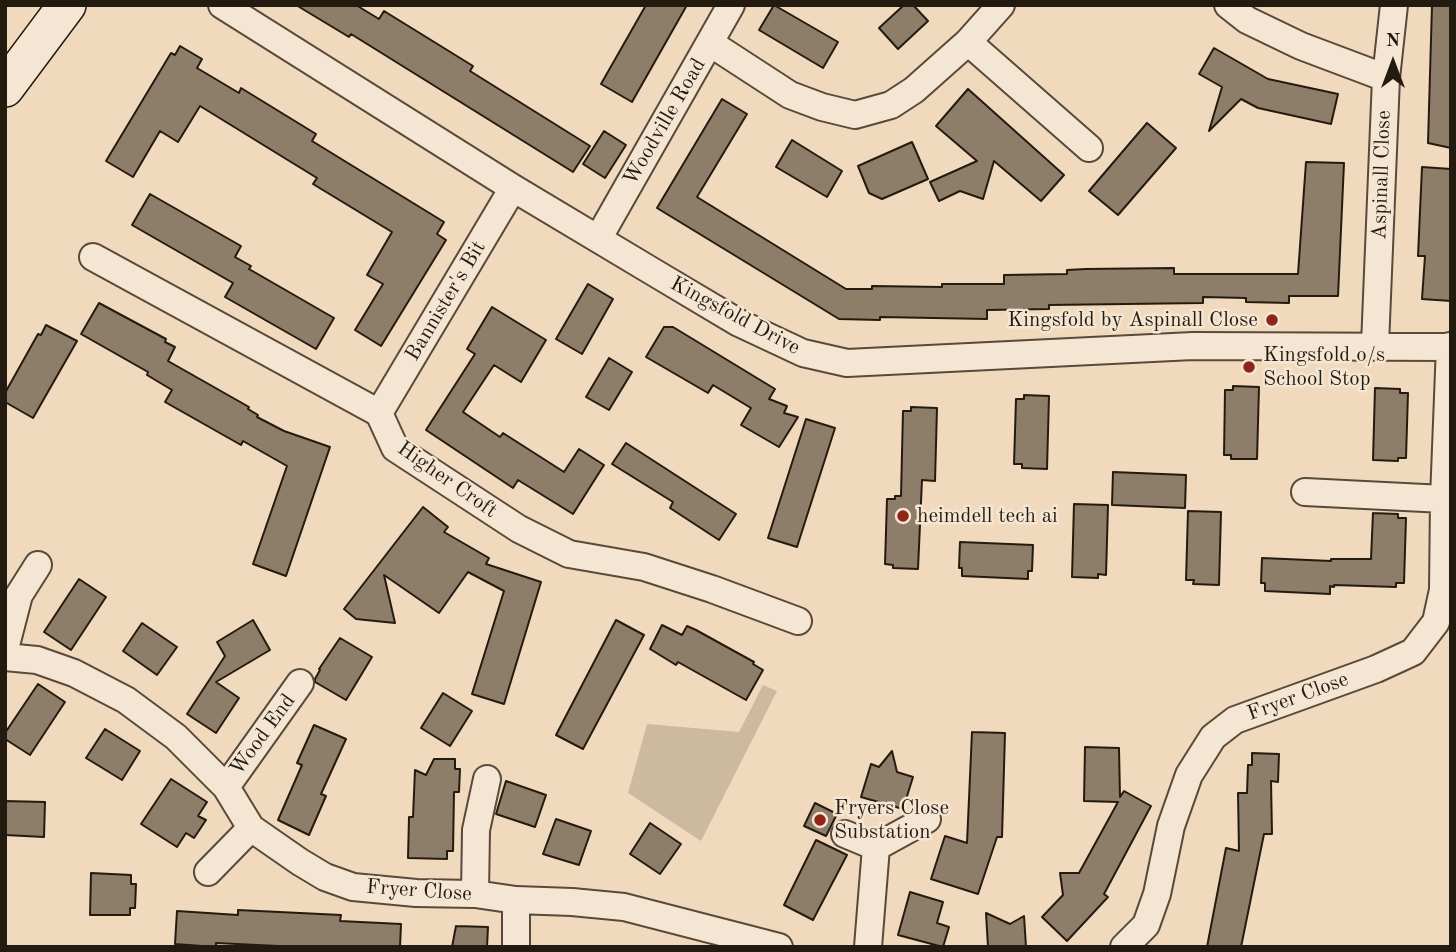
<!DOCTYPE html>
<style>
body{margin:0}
#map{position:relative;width:1456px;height:952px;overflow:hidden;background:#f0d9bc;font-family:"Old Standard TT",serif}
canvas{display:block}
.frame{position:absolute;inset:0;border:7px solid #241b10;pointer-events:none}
.north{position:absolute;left:1358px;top:28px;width:70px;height:70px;-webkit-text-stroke:5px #f5e6d3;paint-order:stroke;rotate:0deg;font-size:19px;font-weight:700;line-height:28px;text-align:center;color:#241b10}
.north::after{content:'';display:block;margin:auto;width:24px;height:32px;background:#241b10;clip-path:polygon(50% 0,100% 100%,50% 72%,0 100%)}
</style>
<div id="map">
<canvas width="1456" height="952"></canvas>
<div class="frame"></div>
<div class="north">N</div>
</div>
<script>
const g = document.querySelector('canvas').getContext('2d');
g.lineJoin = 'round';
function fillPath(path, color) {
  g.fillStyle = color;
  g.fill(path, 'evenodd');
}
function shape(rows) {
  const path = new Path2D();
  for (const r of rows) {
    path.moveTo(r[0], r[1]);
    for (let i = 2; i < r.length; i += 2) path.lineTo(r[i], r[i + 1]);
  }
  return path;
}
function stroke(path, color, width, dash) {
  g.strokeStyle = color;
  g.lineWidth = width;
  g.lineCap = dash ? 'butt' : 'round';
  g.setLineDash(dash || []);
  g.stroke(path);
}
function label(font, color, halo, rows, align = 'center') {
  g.font = font + ' "Old Standard TT",serif';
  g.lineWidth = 5;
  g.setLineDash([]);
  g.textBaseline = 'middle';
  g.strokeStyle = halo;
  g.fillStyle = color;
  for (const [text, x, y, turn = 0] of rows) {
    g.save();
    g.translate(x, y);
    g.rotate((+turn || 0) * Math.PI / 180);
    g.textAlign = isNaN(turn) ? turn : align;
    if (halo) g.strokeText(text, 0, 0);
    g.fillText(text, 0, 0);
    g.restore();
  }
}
fillPath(shape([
 [763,685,777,691,701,841,628,793,647,724,739,732]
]), '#cdb99f');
const building = shape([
 [296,5,356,5,379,19,384,11,473,66,470,71,590,146,573,172,351,34,349,37,296,5],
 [646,5,687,5,632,102,601,84,646,5],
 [774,5,838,42,823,68,759,30,774,5],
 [904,5,913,5,928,21,898,49,879,28,904,5],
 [1432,5,1451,5,1451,148,1428,143,1432,5],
 [180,46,202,59,197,68,239,93,241,88,316,134,312,141,444,222,437,234,446,240,381,346,355,330,383,284,367,275,392,232,313,184,317,178,200,106,178,142,160,131,133,177,106,161,171,53,175,55,180,46],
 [1214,48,1268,79,1338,94,1331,124,1258,108,1241,99,1209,131,1222,87,1199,74,1214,48],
 [968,89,1064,175,1041,201,994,161,983,199,960,191,939,201,930,182,977,161,936,126,968,89],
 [722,99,747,114,697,197,846,289,872,289,872,286,942,287,942,284,1004,284,1004,275,1067,274,1067,270,1086,269,1174,268,1174,274,1298,274,1306,162,1344,163,1338,296,1289,296,1289,303,1246,302,1246,298,1203,297,1203,303,1049,305,1049,309,987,310,987,319,880,317,880,320,839,319,657,208,722,99],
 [1147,123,1176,148,1118,215,1089,191,1147,123],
 [604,131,626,145,605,178,583,164,604,131],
 [792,140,842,171,827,197,776,167,792,140],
 [912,142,928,179,882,199,869,193,858,166,912,142],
 [1422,167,1451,169,1451,301,1422,299,1425,256,1418,256,1422,167],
 [150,194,241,246,235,257,251,266,249,269,334,318,316,349,225,297,233,283,132,225,150,194],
 [588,284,613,299,582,354,556,339,588,284],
 [99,303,166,339,165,342,175,347,168,361,249,407,248,409,258,415,257,417,284,431,330,447,286,576,253,564,287,466,243,441,241,445,165,402,172,390,147,375,148,372,81,334,99,303],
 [492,307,546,340,521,382,494,365,463,412,500,437,503,433,564,472,579,449,604,465,573,514,518,480,513,488,426,430,475,354,467,349,492,307],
 [46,325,77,341,33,418,5,402,5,393,38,334,41,335,46,325],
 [664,327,673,327,775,389,769,399,787,406,784,413,798,417,779,447,741,425,751,408,713,385,708,393,646,357,664,327],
 [609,358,632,372,609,410,586,397,609,358],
 [1233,386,1259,387,1257,459,1231,459,1231,455,1224,455,1225,390,1233,390,1233,386],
 [1375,388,1400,389,1400,393,1408,393,1406,458,1398,458,1398,461,1373,460,1375,388],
 [1024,395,1049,396,1047,469,1022,468,1022,464,1014,464,1016,399,1024,399,1024,395],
 [911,407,937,408,935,481,922,480,918,569,893,568,893,565,885,564,887,499,895,499,895,496,901,496,903,411,911,411,911,407],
 [806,419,835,428,797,547,768,538,806,419],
 [626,443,736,514,719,540,670,508,673,502,612,464,626,443],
 [1113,472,1186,475,1185,508,1112,505,1113,472],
 [1074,504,1108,505,1106,575,1098,574,1098,578,1072,577,1074,504],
 [423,507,448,527,444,532,489,558,486,564,541,582,504,704,472,694,504,591,468,572,439,613,384,575,395,623,356,619,344,609,423,507],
 [1188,511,1221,512,1219,585,1193,584,1194,580,1186,580,1188,511],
 [1373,513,1398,514,1398,518,1406,518,1404,583,1396,583,1396,587,1334,585,1334,587,1330,586,1330,594,1265,591,1265,583,1261,583,1262,558,1331,561,1331,559,1371,559,1373,513],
 [960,542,1033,545,1032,571,1028,571,1028,579,962,576,962,568,959,568,960,542],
 [79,579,106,597,71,650,44,632,79,579],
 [253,620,270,650,216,682,239,698,216,733,187,714,225,656,217,642,253,620],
 [616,620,644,635,583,749,556,735,616,620],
 [142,623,177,647,157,675,123,651,142,623],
 [662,625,682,635,687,626,696,630,754,662,753,664,763,670,746,700,678,662,676,665,650,649,662,625],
 [340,638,372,657,346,700,315,682,315,679,320,670,319,669,340,638],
 [38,684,65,702,30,755,5,739,5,733,38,684],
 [443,693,472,711,450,746,421,728,443,693],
 [314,725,346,739,321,794,326,796,309,835,278,820,302,765,297,763,314,725],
 [105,729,140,751,122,780,86,758,105,729],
 [972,732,1005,733,1002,837,997,837,978,894,931,879,945,836,967,843,972,732],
 [1085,747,1119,748,1120,797,1124,791,1151,806,1104,894,1108,897,1067,941,1042,917,1063,895,1060,873,1079,873,1118,802,1084,801,1085,747],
 [892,751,897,772,913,777,903,809,861,797,871,764,879,767,892,751],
 [1252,753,1279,754,1278,782,1271,781,1272,834,1264,834,1241,947,1207,947,1226,848,1239,851,1238,793,1247,793,1248,765,1252,765,1252,753],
 [434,759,455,759,455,769,460,769,459,792,454,792,453,851,447,851,447,859,408,858,409,817,413,817,415,770,426,775,434,759],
 [171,779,207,802,198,816,206,820,194,838,186,833,177,847,141,824,171,779],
 [506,781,546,795,535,827,496,814,506,781],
 [5,801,45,802,44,837,5,835,5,801],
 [815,803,837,814,826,836,804,826,815,803],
 [556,819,591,831,579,865,543,854,556,819],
 [650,823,681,844,660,874,630,854,650,823],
 [816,840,847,855,813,920,784,905,816,840],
 [91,873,131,875,131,884,136,884,135,908,130,908,130,915,90,915,91,873],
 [910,892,943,902,937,923,949,927,943,947,898,935,910,892],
 [238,910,341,915,340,921,401,924,400,947,299,947,216,943,216,947,175,944,177,911,238,915,238,910],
 [986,913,1010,924,1024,916,1026,947,988,947,986,913],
 [456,926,488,927,487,947,452,947,456,926]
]);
fillPath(building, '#8e7e69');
stroke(building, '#241b10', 2);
const street = shape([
 [222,5,513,188,655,273,739,323,803,353,847,363,1193,346,1451,347],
 [1228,5,1247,20,1301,46,1386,78],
 [968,42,1089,148],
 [710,43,790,95,822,107,855,115,891,105,914,90,968,42,1001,5],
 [598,239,731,5],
 [93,257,379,413,395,448,519,529,569,554,644,567,712,589,798,621],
 [1375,345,1386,78,1394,5],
 [379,413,513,188],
 [1305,492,1444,499],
 [5,649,19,595,38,565],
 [5,657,37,660,74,673,126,700,176,737,226,787,251,828,300,862,325,877,353,887,416,893,475,894,516,900,572,902,624,907,779,947],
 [226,787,300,683],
 [845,834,876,847],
 [208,872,251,828],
 [475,894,476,830,487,779],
 [516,900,516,947],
 [868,947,876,847,927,819],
 [1124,947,1146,925,1157,894,1171,826,1189,775,1213,737,1235,720,1376,669,1413,652,1436,622,1443,590,1444,499,1450,346]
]);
const secondary = shape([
 [5,88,67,5]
]);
stroke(street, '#574a3b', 30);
stroke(secondary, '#241b10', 40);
stroke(street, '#f5e6d3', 26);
stroke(secondary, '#f5e6d3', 37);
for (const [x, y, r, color] of [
 [1272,320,7,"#8f2418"],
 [1249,367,7,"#8f2418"],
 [903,516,7,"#8f2418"],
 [820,820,7,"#8f2418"]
]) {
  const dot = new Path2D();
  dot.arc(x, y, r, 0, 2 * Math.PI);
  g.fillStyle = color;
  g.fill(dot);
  stroke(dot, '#f5e6d3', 2.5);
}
label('21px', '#241b10', '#f5e6d3', [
 ["Woodville Road",665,122,-60],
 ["Aspinall Close",1382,175,-88],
 ["Bannister's Bit",446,301,-59],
 ["Kingsfold Drive",735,316,28],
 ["Higher Croft",447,480,35],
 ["Fryer Close",1298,697,-20],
 ["Wood End",263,735,-54],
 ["Fryer Close",419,891,4]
]);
label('21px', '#241b10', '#f5e6d3', [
 ["Kingsfold by Aspinall Close",1258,320,"right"],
 ["Kingsfold o/s",1263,355],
 ["School Stop",1263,379],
 ["heimdell tech ai",917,516],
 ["Fryers Close",834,808],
 ["Substation",834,832]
], 'left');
</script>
